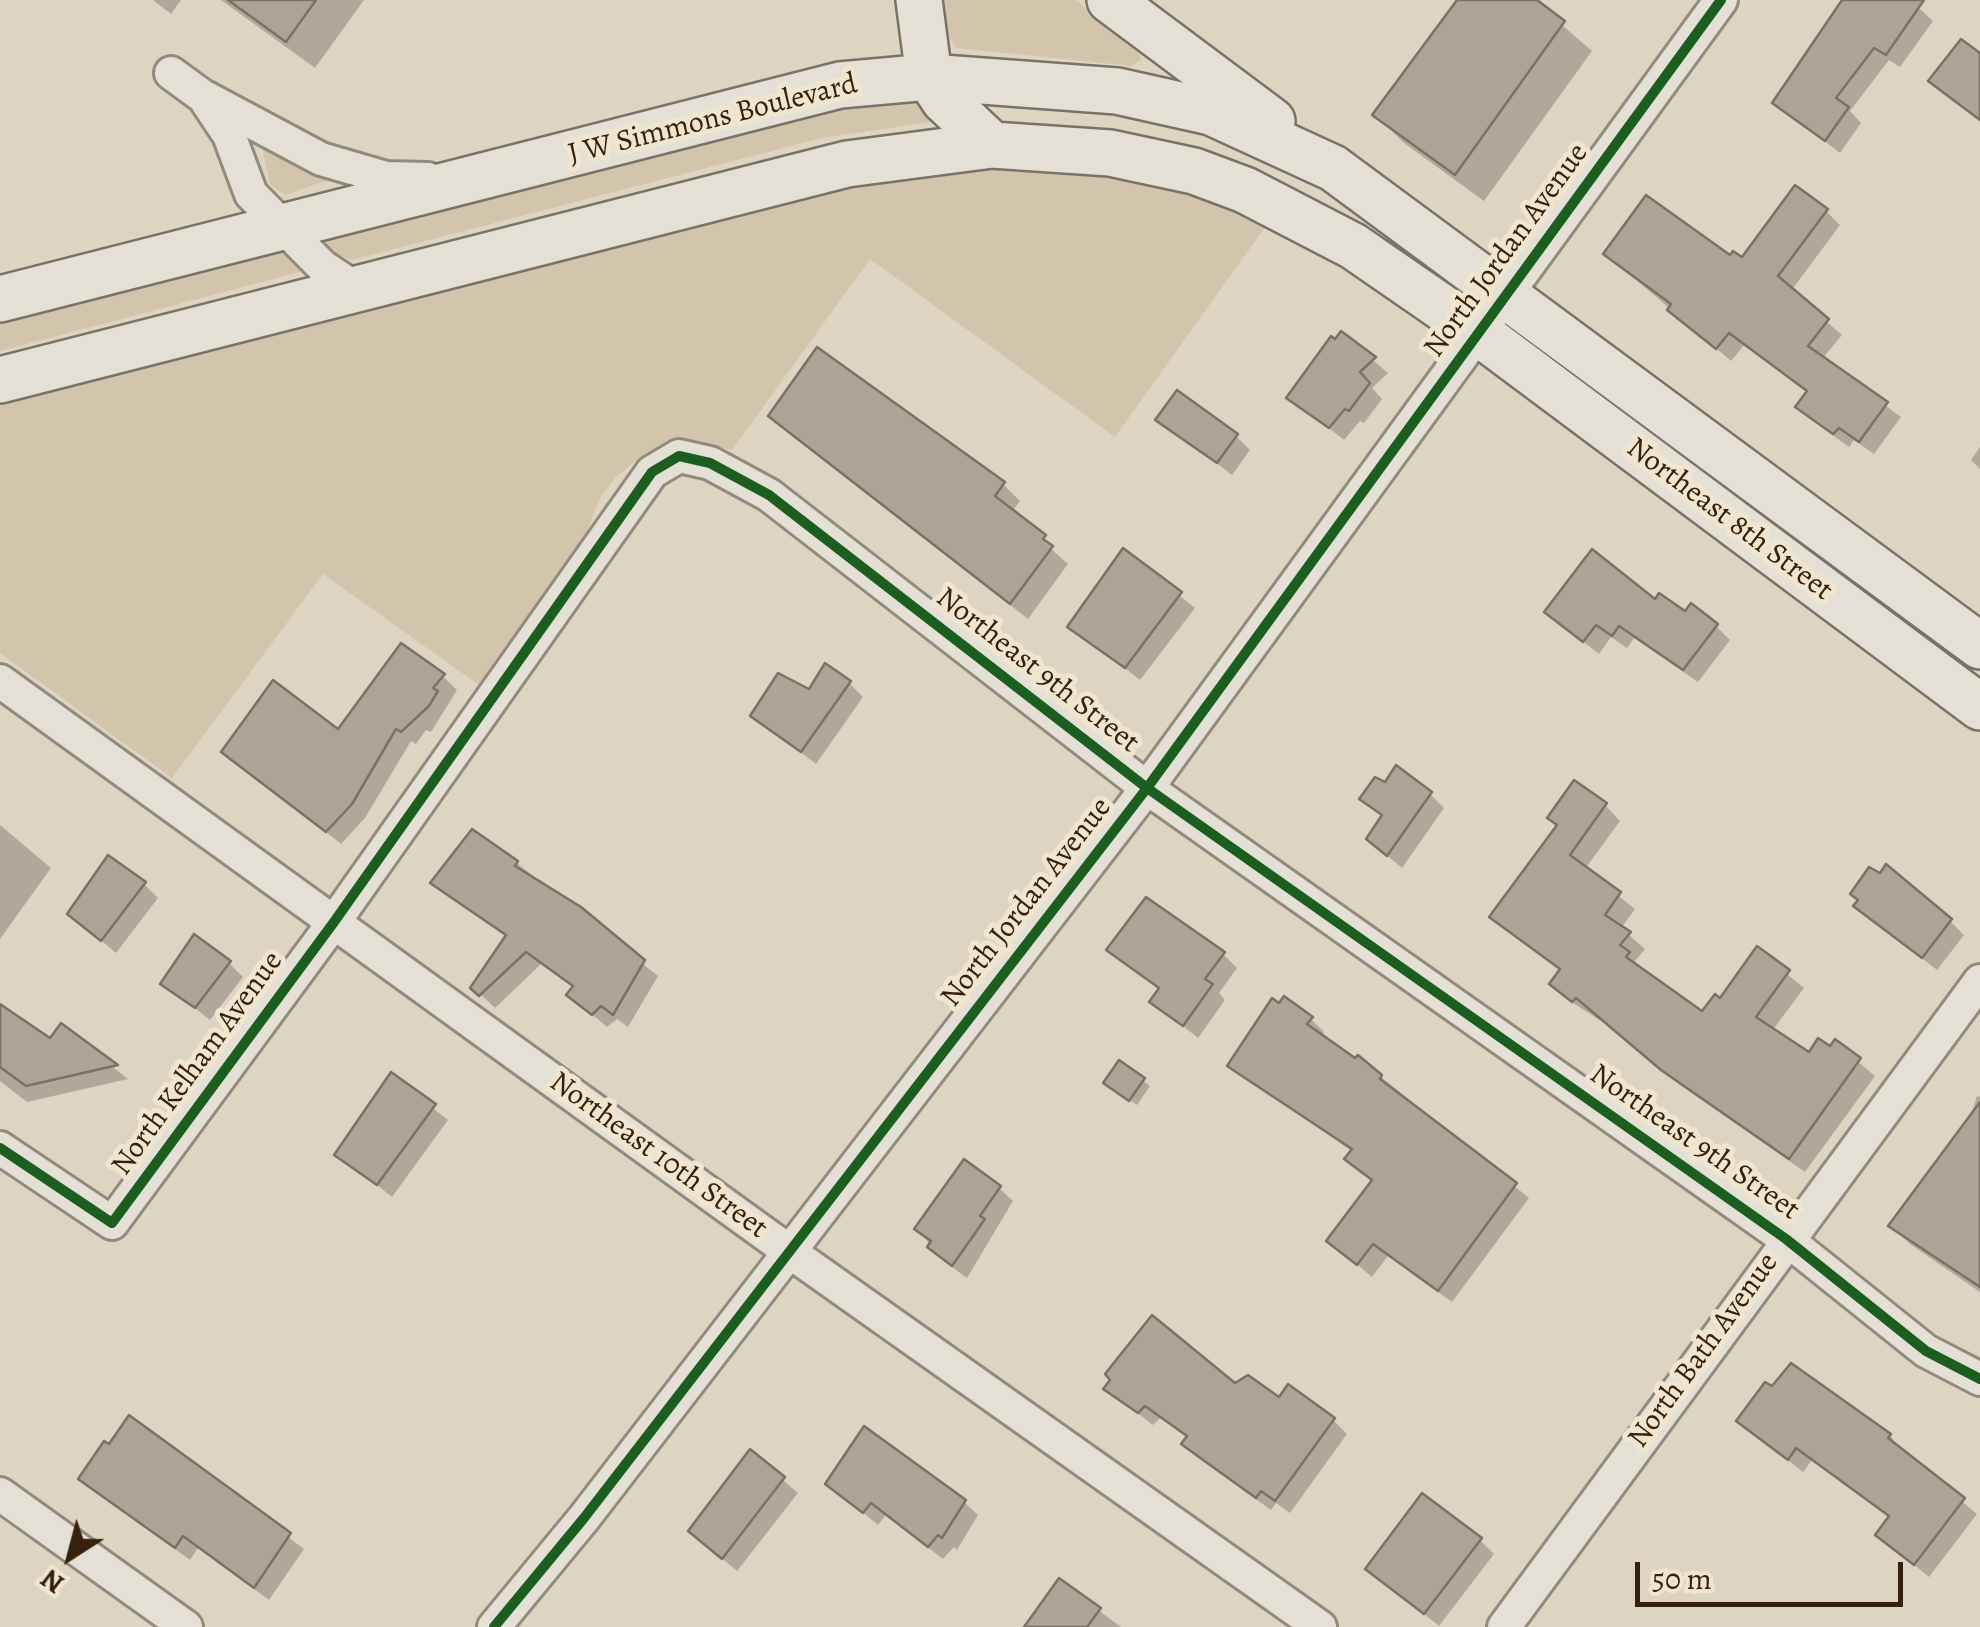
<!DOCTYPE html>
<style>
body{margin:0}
#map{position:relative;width:1980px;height:1627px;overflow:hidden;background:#ddd4c2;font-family:Alegreya,serif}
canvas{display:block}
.north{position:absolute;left:20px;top:1507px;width:100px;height:100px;-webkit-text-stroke:8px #f0e6d0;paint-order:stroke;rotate:216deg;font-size:28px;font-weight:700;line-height:40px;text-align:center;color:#37200c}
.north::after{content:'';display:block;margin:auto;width:35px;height:45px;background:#37200c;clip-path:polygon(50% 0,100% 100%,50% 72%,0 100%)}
.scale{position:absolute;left:1635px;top:1562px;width:268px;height:45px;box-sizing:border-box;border:5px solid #37200c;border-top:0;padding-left:12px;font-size:30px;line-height:35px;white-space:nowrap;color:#37200c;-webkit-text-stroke:8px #f0e6d0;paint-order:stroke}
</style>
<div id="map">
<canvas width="1980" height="1627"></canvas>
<div class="north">N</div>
<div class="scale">50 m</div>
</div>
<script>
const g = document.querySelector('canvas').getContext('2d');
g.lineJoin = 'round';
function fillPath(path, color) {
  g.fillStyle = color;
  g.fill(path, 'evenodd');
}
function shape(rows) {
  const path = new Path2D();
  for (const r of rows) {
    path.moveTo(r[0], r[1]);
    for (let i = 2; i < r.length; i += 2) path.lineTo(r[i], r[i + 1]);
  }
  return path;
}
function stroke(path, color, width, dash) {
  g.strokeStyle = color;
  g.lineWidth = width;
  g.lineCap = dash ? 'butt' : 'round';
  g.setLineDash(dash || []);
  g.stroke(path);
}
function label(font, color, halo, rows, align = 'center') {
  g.font = font + ' Alegreya,serif';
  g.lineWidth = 10;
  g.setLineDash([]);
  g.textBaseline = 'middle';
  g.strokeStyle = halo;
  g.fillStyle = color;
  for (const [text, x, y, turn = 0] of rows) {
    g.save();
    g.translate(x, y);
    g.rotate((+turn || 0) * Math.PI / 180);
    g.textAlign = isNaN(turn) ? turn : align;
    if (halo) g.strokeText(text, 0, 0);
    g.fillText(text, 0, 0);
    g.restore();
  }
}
fillPath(shape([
 [942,0,1075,0,1138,46,1141,60,1131,66,956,48,947,34],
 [926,97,937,108,931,122,822,138,352,260,331,253,324,240,333,232,851,99],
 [262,147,270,148,331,179,285,195,270,184],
 [1017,166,1090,172,1152,183,1268,223,1115,437,870,259,732,450,700,443,667,447,638,459,615,478,600,498,581,547,479,685,323,574,172,778,0,653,0,403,847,185,950,168],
 [288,249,301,260,300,272,0,351,0,320]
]), '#d3c5ac');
fillPath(shape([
 [153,0,181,0,171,14],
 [221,0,364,0,315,68],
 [1460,0,1533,0,1592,51,1484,201,1404,143,1376,115],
 [1845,0,1910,0,1933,21,1900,67,1889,60,1850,111,1861,123,1840,153,1775,103],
 [1826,211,1840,225,1791,291,1842,335,1822,359,1901,417,1874,454,1854,440,1849,447,1813,421,1799,407,1809,393,1744,345,1731,361,1606,254,1742,260],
 [1342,334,1388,373,1372,388,1382,399,1364,423,1360,421,1344,440,1289,397],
 [772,416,1003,484,1020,501,1011,513,1068,564,1028,619],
 [1159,419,1236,436,1250,450,1232,475],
 [1980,447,1980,469,1971,460],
 [1124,551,1195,608,1140,680,1071,626],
 [1656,602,1716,626,1730,640,1698,682,1634,638,1627,648,1611,637,1599,654,1562,625],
 [443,676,457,690,431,732,426,730,416,744,411,741,365,818,341,844,225,751,338,732],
 [849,683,863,697,816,764,753,716,810,692],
 [1430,794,1444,808,1402,868,1383,852,1383,818,1362,799],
 [1605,805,1620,821,1585,869,1635,909,1621,928,1645,949,1635,961,1642,972,1703,1015,1721,1002,1758,950,1804,988,1772,1031,1810,1055,1830,1049,1835,1043,1875,1076,1805,1172,1680,1085,1618,1032,1567,999,1552,984,1561,971,1493,917],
 [0,825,51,868,0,939],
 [517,863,658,976,628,1027,617,1019,607,1027,569,995,575,988,541,964,495,1008,473,987,507,937,434,883],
 [144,884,158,898,116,953,70,914],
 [1856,906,1950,921,1964,935,1937,970],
 [1109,950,1223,954,1237,968,1219,993,1225,1000,1198,1038,1153,1002,1161,991],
 [229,963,243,977,210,1020,163,983],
 [0,1009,50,1041,61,1026,128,1079,27,1102,0,1081],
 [1311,1019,1324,1032,1321,1037,1380,1076,1529,1198,1452,1302,1388,1256,1372,1277,1329,1241,1373,1182,1348,1159,1353,1152,1231,1066],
 [1120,1064,1150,1086,1137,1105,1113,1089],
 [392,1076,448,1120,392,1197,338,1154],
 [1977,1096,1980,1097,1980,1292,1910,1244,1891,1225,1970,1120],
 [999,1188,1013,1201,967,1278,944,1261,917,1229],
 [1235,1386,1333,1420,1347,1434,1290,1513,1276,1503,1271,1510,1198,1458,1184,1444,1188,1438,1160,1418,1153,1425,1107,1389],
 [1773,1389,1890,1435,1902,1452,1977,1514,1929,1577,1878,1535,1890,1518,1812,1460,1803,1472,1739,1421],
 [130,1418,304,1549,269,1600,198,1548,190,1560,81,1479],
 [751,1453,798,1493,737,1571,705,1544],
 [828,1483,964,1502,978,1515,957,1550,954,1547,943,1559,886,1515,878,1525],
 [1480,1540,1494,1554,1439,1626,1368,1569],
 [1060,1581,1121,1627,1027,1627]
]), '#0003');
const building = shape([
 [228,0,316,0,286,42,228,0],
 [1457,0,1537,0,1565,21,1455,175,1372,115,1457,0],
 [1842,0,1924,0,1886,55,1874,48,1836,98,1849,107,1825,141,1772,103,1842,0],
 [1961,39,1980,53,1980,120,1928,81,1961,39],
 [1795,185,1828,209,1778,276,1829,319,1808,346,1888,402,1859,442,1839,428,1833,434,1795,407,1807,391,1729,333,1716,349,1667,310,1671,304,1603,254,1646,195,1730,255,1733,251,1742,257,1795,185],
 [1341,331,1376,357,1360,372,1370,383,1349,411,1345,409,1329,428,1286,398,1331,336,1335,339,1341,331],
 [817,347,1005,482,995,496,1046,535,1043,539,1053,546,1010,604,768,416,817,347],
 [1177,390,1238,434,1217,463,1155,420,1177,390],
 [1123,548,1182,592,1125,668,1067,627,1123,548],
 [1592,549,1655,599,1659,593,1685,611,1691,603,1718,624,1683,670,1619,626,1612,636,1596,625,1583,642,1544,612,1592,549],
 [401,643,445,674,433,688,438,691,429,706,401,732,396,729,352,804,326,832,221,752,273,680,338,729,401,643],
 [825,663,851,681,801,752,750,716,778,673,809,689,825,663],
 [1396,765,1432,792,1387,856,1366,839,1382,815,1359,799,1375,777,1385,782,1396,765],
 [1574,780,1607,803,1570,855,1621,892,1605,915,1631,932,1620,945,1630,952,1626,957,1702,1011,1715,994,1720,998,1757,946,1790,970,1756,1017,1809,1052,1818,1038,1830,1046,1835,1039,1861,1058,1789,1159,1661,1070,1576,998,1572,1002,1549,984,1560,969,1489,917,1557,825,1547,818,1574,780],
 [472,829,518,861,515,866,581,907,645,960,613,1015,601,1006,592,1015,566,995,573,986,526,952,479,996,470,988,506,935,430,883,472,829],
 [108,855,146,882,101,941,67,914,108,855],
 [1886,864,1952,919,1922,958,1853,906,1858,900,1850,894,1869,867,1880,873,1886,864],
 [1146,897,1225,952,1205,979,1213,984,1183,1026,1149,1002,1159,988,1106,950,1146,897],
 [194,934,231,961,195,1008,160,984,194,934],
 [1284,996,1313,1017,1307,1024,1355,1058,1358,1055,1382,1075,1380,1079,1517,1183,1438,1291,1373,1244,1357,1265,1326,1241,1372,1180,1344,1159,1352,1149,1227,1066,1272,998,1279,1003,1284,996],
 [0,1004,50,1038,61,1023,118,1065,26,1086,0,1067,0,1004],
 [1119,1060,1145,1078,1129,1101,1103,1083,1119,1060],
 [391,1072,436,1104,377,1185,334,1155,391,1072],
 [1980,1102,1980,1287,1888,1226,1980,1102],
 [964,1159,1001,1186,980,1216,985,1219,952,1266,927,1247,931,1241,914,1229,964,1159],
 [1152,1315,1235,1383,1248,1375,1279,1397,1288,1384,1335,1418,1275,1501,1261,1491,1256,1498,1181,1444,1187,1436,1145,1406,1138,1413,1103,1389,1110,1380,1105,1374,1152,1315],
 [1791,1363,1891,1434,1888,1438,1965,1498,1914,1565,1875,1535,1889,1516,1796,1448,1788,1460,1736,1421,1765,1382,1772,1386,1791,1363],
 [129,1415,291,1533,254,1588,183,1536,175,1548,78,1479,104,1441,109,1444,129,1415],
 [864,1426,966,1500,942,1538,938,1535,928,1547,871,1503,863,1513,825,1484,864,1426],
 [750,1449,785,1477,722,1559,688,1531,750,1449],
 [1422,1493,1482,1538,1424,1614,1365,1569,1422,1493],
 [1059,1578,1101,1608,1087,1627,1024,1627,1059,1578]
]);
fillPath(building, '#aca497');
stroke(building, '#7a7266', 2.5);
const street = shape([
 [171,73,201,95,321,159,386,178,428,179],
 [207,102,229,135,251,194,323,267,355,288],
 [0,681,790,1252,1320,1627],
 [0,1148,112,1223,334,922,652,472,679,456,710,463,769,495,1147,788,1786,1239,1926,1351,1980,1379],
 [0,1494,186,1627],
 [494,1627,584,1518,1147,788,1721,0],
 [1504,1627,1980,981]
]);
const secondary = shape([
 [919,0,929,77,944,100,992,145],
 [1110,0,1272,121],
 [0,299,840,85,929,77,1117,91,1211,112,1333,168,1980,646],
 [0,380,847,164,992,145,1110,153,1194,171,1245,190,1353,246,1479,333,1980,707]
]);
stroke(street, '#928a7d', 38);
stroke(secondary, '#7a7266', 50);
stroke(street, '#e5e0d6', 32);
stroke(secondary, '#e5e0d6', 45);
stroke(shape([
 [0,1148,112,1223,334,922,652,472,679,456,710,463,769,495,1147,788,1786,1239,1926,1351,1980,1379],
 [494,1627,584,1518,1147,788,1721,0]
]), '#1b5e20', 10);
label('30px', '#37200c', '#f0e6d0', [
 ["J W Simmons Boulevard",713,120,-14],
 ["North Jordan Avenue",1507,251,-54],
 ["Northeast 8th Street",1729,520,37],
 ["Northeast 9th Street",1037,671,38],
 ["North Jordan Avenue",1027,903,-52],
 ["North Kelham Avenue",198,1064,-54],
 ["Northeast 9th Street",1694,1143,35],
 ["Northeast 10th Street",658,1156,36],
 ["North Bath Avenue",1704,1351,-54]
]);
</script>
